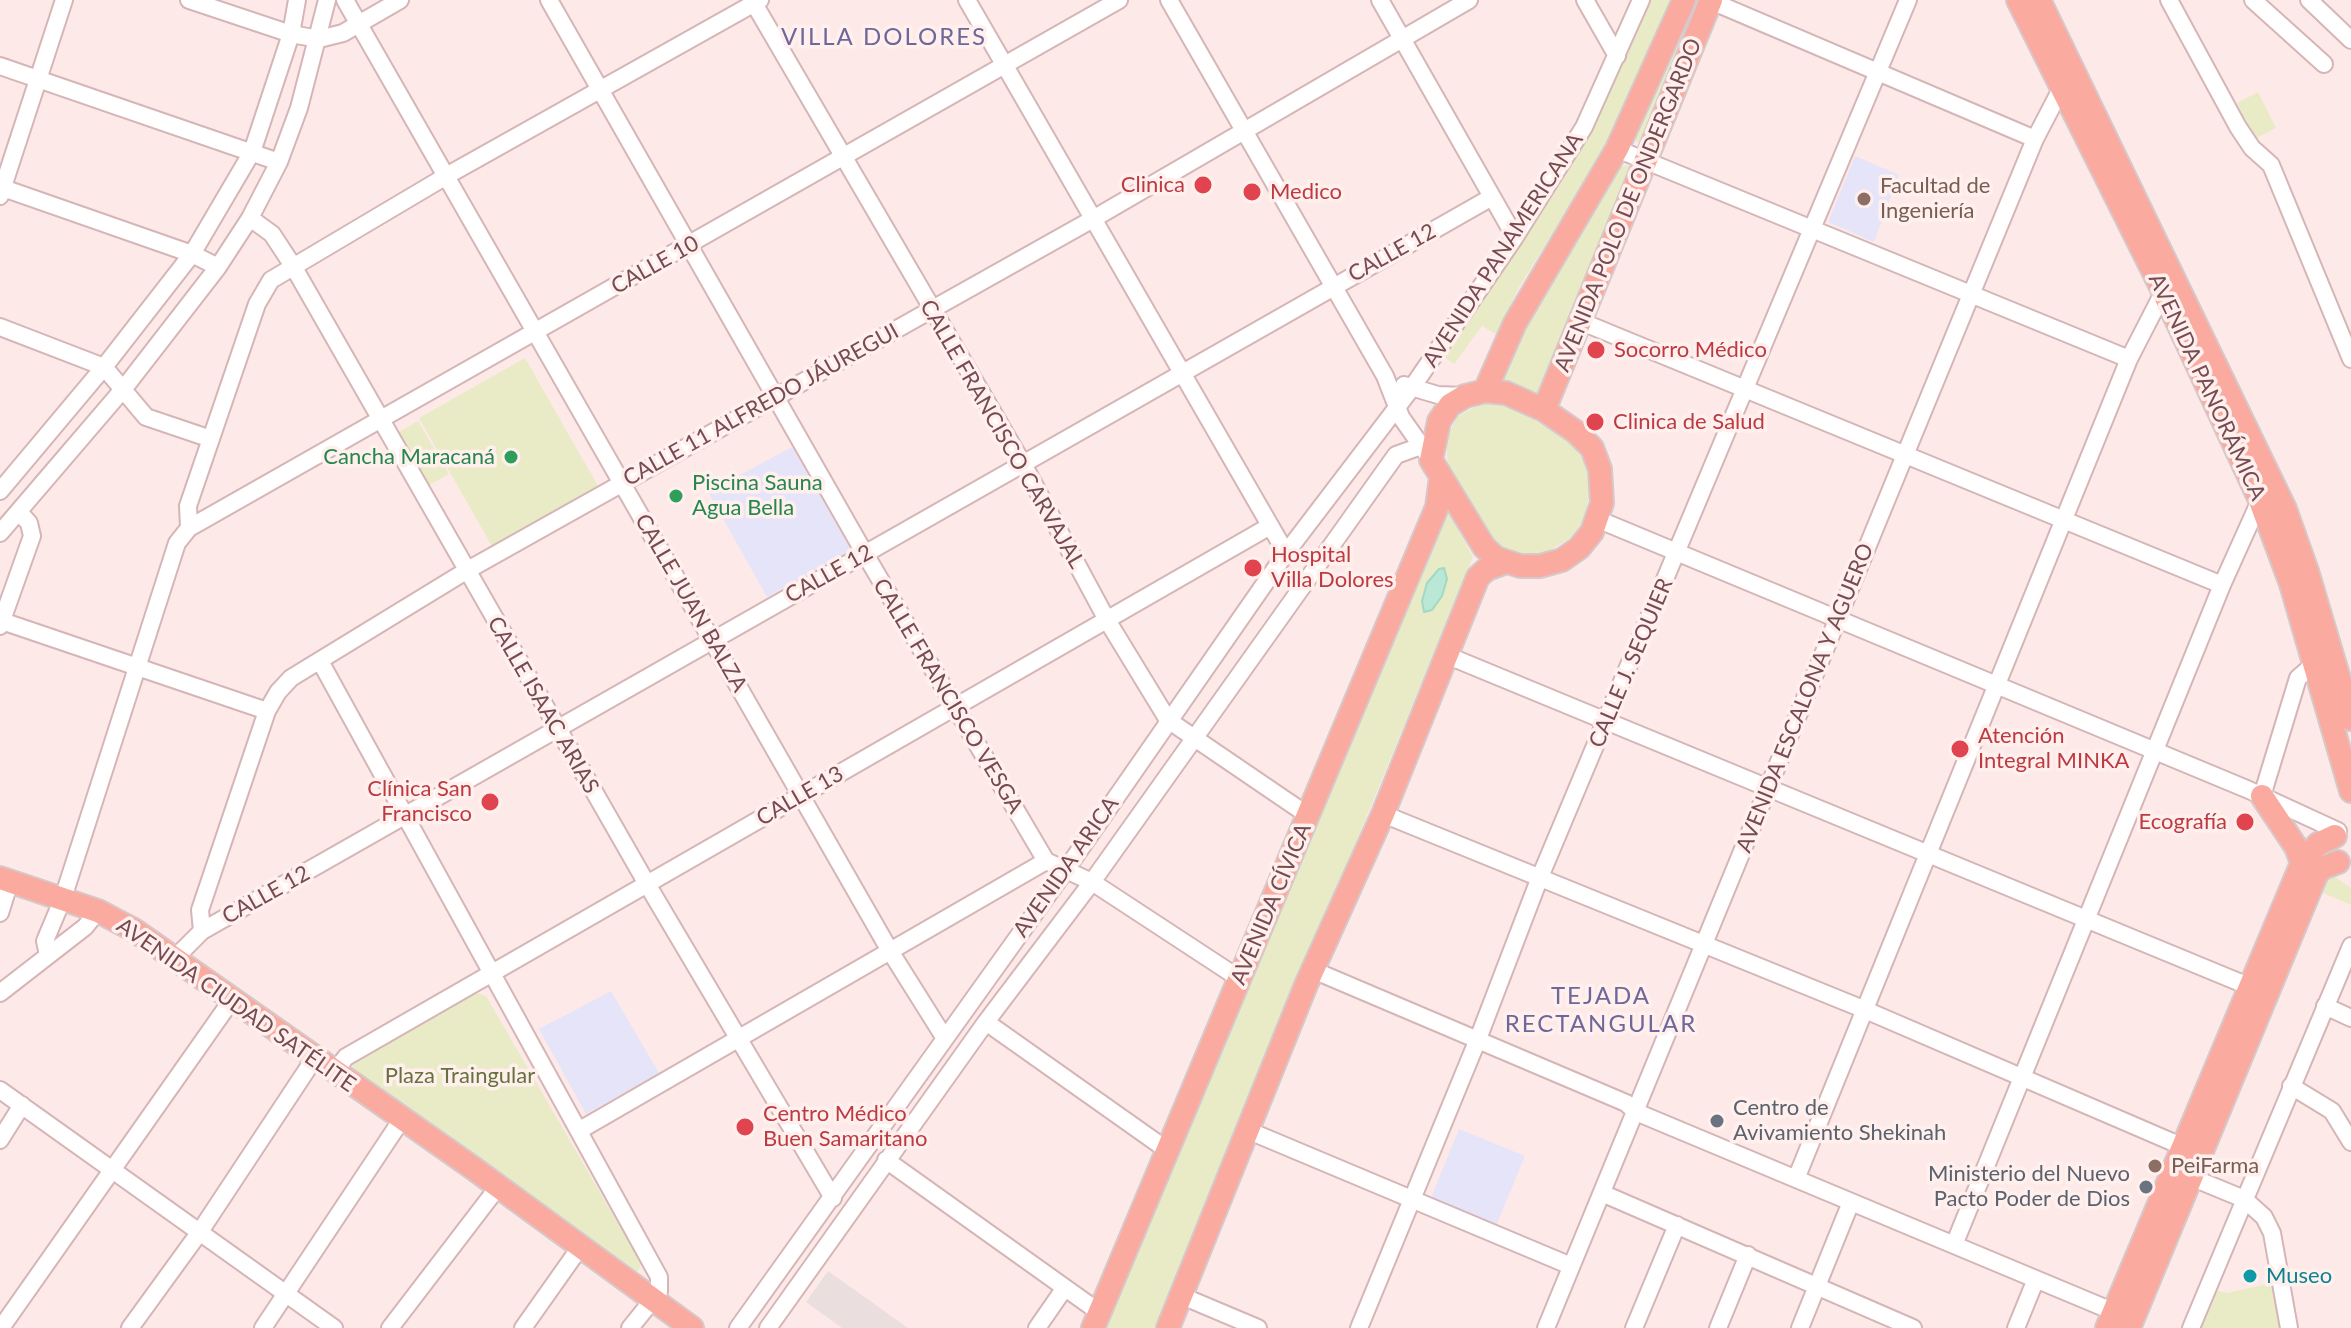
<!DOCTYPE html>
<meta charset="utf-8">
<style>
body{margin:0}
canvas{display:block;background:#fdeae8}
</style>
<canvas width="2351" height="1328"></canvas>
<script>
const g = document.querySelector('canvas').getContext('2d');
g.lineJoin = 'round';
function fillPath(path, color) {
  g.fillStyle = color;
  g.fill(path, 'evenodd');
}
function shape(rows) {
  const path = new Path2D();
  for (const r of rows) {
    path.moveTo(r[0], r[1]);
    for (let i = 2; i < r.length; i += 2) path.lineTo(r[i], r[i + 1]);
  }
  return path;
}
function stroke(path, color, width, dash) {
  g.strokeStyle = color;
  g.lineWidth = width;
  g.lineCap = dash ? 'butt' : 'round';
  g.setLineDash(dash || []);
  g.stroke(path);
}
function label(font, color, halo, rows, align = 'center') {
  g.font = font + ' Lato,sans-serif';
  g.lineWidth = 7;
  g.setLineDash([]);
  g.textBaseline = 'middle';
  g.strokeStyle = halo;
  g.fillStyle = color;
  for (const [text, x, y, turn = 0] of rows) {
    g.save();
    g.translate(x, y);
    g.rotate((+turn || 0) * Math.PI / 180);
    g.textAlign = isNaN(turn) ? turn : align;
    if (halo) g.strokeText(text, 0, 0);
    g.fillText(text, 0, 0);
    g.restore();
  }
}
fillPath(shape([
 [828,1271,908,1328,842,1328,806,1302]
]), '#ebdede');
fillPath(shape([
 [1855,156,1899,175,1874,242,1828,222],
 [792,447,851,550,767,597,708,492],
 [611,991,659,1073,586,1114,539,1029],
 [1459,1129,1525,1156,1496,1226,1433,1200,1432,1195]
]), '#e6e4f9');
fillPath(shape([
 [1649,0,1674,0,1608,143,1518,289,1497,335,1482,326,1454,364,1445,358,1560,185,1597,119],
 [1692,0,1702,0,1642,142,1636,142,1634,132],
 [2258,92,2276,128,2255,139,2237,103],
 [1627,165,1632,168,1541,394,1500,379,1534,306,1621,167],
 [525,358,603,495,497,555,419,418],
 [1494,402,1505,403,1569,440,1587,465,1591,486,1584,521,1570,538,1544,554,1524,558,1497,544,1448,466,1446,439,1457,417,1480,404],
 [418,421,449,474,424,488,394,435],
 [1446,507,1473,557,1157,1328,1103,1328],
 [2335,877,2351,888,2351,905,2321,892,2326,879],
 [477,993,486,996,641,1263,639,1270,630,1274,353,1072,353,1065,359,1060],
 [2272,1283,2280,1328,2200,1328,2216,1290,2227,1293]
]), '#e8ebc5');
const water = shape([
 [1444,568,1447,579,1442,596,1432,610,1424,612,1422,601,1427,583,1439,569,1444,568]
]);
fillPath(water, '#bbe7d7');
stroke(water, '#a1d9c5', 2);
const minor = shape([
 [189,0,291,34,319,39,343,33,400,0],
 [345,0,890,951,944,1037],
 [549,0,865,554,1046,861,1092,882,1240,979],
 [752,0,1023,464,1107,620,1168,720,1309,816],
 [967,0,1286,553],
 [1169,0,1385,376,1401,417,1427,454],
 [1380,0,1515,237],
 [1585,0,1617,56],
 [2169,0,2238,127,2252,148,2271,165,2351,359],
 [2253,0,2324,64],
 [2309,0,2351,40],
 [1711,1,2035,139],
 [0,66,279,162],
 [1617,149,2129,359],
 [3,188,192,254,218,267],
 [0,196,64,0],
 [250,218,272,234,293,266,647,884,833,1198],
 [1582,322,2222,585],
 [0,327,104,367,146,417,211,439],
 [1404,385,1438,395,1465,396],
 [0,491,104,367,192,254,252,152,291,34,297,0],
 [1597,519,2249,790,2338,831],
 [189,528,188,506,257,304,271,280,448,175,760,0],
 [0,533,125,387,218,267,250,218,279,162,299,108,327,0],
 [2,621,267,711],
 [0,626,32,536,29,523,19,512],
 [1446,655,2258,990],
 [320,661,659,1277,659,1292,630,1328],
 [2262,796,2298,678,2314,664],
 [1383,814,1863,1009,2193,1151],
 [0,913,10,881],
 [202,931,200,910,267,711,278,692,291,678,466,571,1093,219,1469,0],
 [48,955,45,941,63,898,177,543,189,528,1119,0],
 [173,960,202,931,1492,197],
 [1313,970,1626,1103,1636,1112,2124,1316],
 [0,993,85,927,98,911],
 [2325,1006,2351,1018],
 [986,1022,1167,1150],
 [334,1072,346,1057,1270,526],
 [2291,1086,2332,1111,2351,1142],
 [0,1090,334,1328],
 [580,1130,1046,861],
 [1247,1130,1571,1266],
 [0,1140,22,1105],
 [886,1160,1099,1312],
 [2181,1173,2244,1199,2264,1217,2272,1233,2289,1328],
 [1796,1179,2129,359,2166,287],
 [1604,1194,1913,1328],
 [1954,1245,2222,585,2262,496],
 [1182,1296,1258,1328],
 [1,1328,231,1001],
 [130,1328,199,1233,314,1059],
 [263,1328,402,1119],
 [390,1328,498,1187],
 [523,1328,581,1246],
 [738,1328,1065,871,1286,553,1411,389,1515,237,1584,127,1641,0],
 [768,1328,986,1022,1092,882,1396,455,1421,446],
 [1037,1328,1064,1289],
 [1359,1328,1478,1039,1540,877,1908,0],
 [1546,1328,2035,139,2061,89,2068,85],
 [1634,1328,1677,1225],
 [1718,1328,1748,1255],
 [1800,1328,1851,1202],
 [2016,1328,2036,1279],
 [2191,1328,2351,946]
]);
const major = shape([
 [2018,0,2162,289,2259,498,2291,584,2351,791],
 [2039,0,2285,509,2307,571,2351,719],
 [1485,391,1506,393,1544,410,1576,432,1592,448,1600,469,1602,503,1592,532,1579,548,1562,560,1540,566,1520,566,1496,558,1484,547,1431,460,1439,421,1450,405,1465,396,1485,391],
 [1485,391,1515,323,1617,149,1684,0],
 [1544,410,1711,0],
 [2262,796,2296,847,2302,863],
 [0,878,98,911,134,930,473,1168,692,1328],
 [1093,1328,1437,507,1441,477],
 [1168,1328,1306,985,1383,814,1478,577,1487,569,1506,562],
 [2107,1328,2302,863,2318,844,2335,836],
 [2129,1328,2316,875,2322,868,2338,862]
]);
stroke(minor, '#d6b5b7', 20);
stroke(major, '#d6c9cb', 26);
stroke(minor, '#fff', 16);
stroke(major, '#fbaaa0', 22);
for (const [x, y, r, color] of [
 [1203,185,10,"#e0444e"],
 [1252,192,10,"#e0444e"],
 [1864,199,8,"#8d6e63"],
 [1596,350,10,"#e0444e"],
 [1595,422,10,"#e0444e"],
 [511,457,8,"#2e9e5b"],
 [676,496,8,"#2e9e5b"],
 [1253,568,10,"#e0444e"],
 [1960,749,10,"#e0444e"],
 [490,802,10,"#e0444e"],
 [2245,822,10,"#e0444e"],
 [1717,1121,8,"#6b7280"],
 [745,1127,10,"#e0444e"],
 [2155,1166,8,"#8d6e63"],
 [2146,1187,8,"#6b7280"],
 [2250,1276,8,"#0f9aa8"]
]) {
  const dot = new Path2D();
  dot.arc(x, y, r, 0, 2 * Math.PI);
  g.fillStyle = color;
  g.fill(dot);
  stroke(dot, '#fff0ee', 3);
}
label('22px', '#be3a42', '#fff0ee', [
 ["Clinica",1185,185,"right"],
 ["Medico",1270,192],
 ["Socorro Médico",1614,350],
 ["Clinica de Salud",1613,422],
 ["Hospital",1271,555],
 ["Villa Dolores",1271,580],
 ["Atención",1978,736],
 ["Integral MINKA",1978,761],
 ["Clínica San",472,789,"right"],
 ["Francisco",472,814,"right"],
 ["Ecografía",2227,822,"right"],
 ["Centro Médico",763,1114],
 ["Buen Samaritano",763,1139]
], 'left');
label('22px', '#785e54', '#fff0ee', [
 ["Facultad de",1880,186],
 ["Ingeniería",1880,211],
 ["PeiFarma",2171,1166]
], 'left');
label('22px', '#774b52', '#fff0ee', [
 ["AVENIDA POLO DE ONDERGARDO",1628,205,-68],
 ["AVENIDA PANAMERICANA",1503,250,-57],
 ["CALLE 12",1392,253,-29],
 ["CALLE 10",655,265,-29],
 ["AVENIDA PANORÁMICA",2207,387,65],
 ["CALLE 11 ALFREDO JÁUREGUI",761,405,-29],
 ["CALLE FRANCISCO CARVAJAL",1002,434,60],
 ["CALLE 12",829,574,-29],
 ["CALLE JUAN BALZA",691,603,60],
 ["CALLE J. SEQUIER",1631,663,-67],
 ["CALLE FRANCISCO VESGA",948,696,59],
 ["AVENIDA ESCALONA Y AGUERO",1805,698,-68],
 ["CALLE ISAAC ARIAS",543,705,60],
 ["CALLE 13",800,796,-30],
 ["AVENIDA ARICA",1066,867,-55],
 ["CALLE 12",266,895,-29],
 ["AVENIDA CÍVICA",1271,904,-67],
 ["AVENIDA CIUDAD SATÉLITE",236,1005,35]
]);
label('22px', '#27864d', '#fff0ee', [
 ["Cancha Maracaná",495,457],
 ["Piscina Sauna",692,483,"left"],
 ["Agua Bella",692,508,"left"]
], 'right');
label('22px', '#67713d', '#fff0ee', [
 ["Plaza Traingular",460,1076]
]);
label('22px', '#5b616d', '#fff0ee', [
 ["Centro de",1733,1108],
 ["Avivamiento Shekinah",1733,1133],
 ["Ministerio del Nuevo",2130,1174,"right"],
 ["Pacto Poder de Dios",2130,1199,"right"]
], 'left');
label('22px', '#0d838f', '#fff0ee', [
 ["Museo",2266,1276]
], 'left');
g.letterSpacing = '2px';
label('24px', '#6f679a', '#fff0ee', [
 ["VILLA DOLORES",884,37],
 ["TEJADA",1601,996],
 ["RECTANGULAR",1601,1024]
]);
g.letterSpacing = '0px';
</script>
